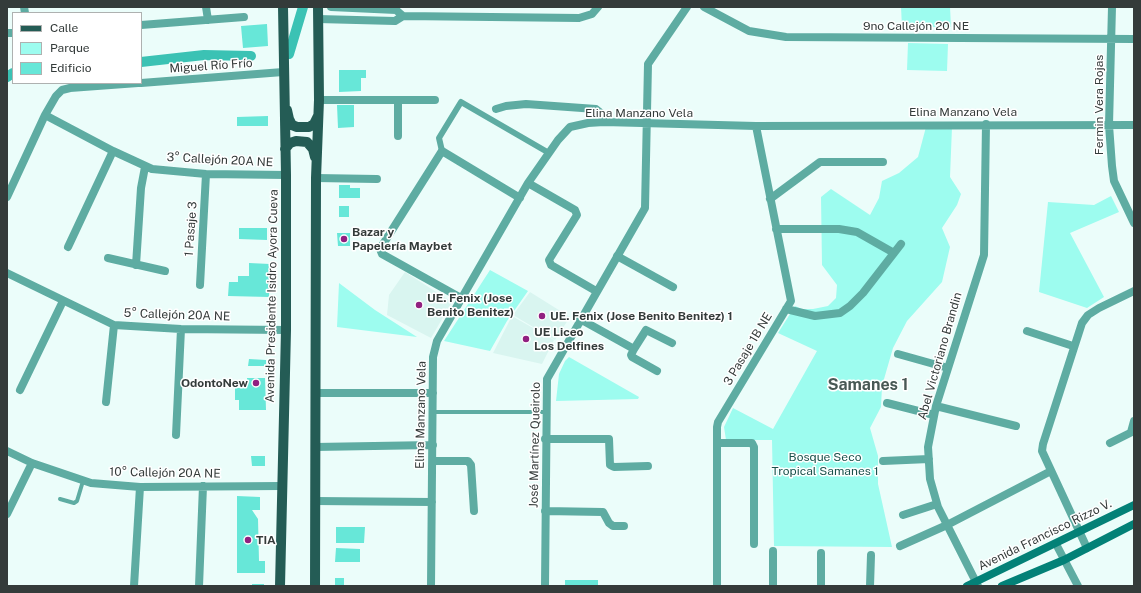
<!DOCTYPE html>
<meta charset="utf-8">
<style>
body{margin:0}
#map{position:relative;width:1141px;height:593px;overflow:hidden;background:#ebfdfa;font-family:"Public Sans",sans-serif}
canvas{display:block}
.frame{position:absolute;inset:0;border:8px solid #343b3a;pointer-events:none}
.legend{position:absolute;left:12px;top:12px;width:130px;height:72px;box-sizing:border-box;background:#fff;border:1px solid #aeb1b0;margin:0;padding:5px 7px;list-style:none;font-size:12px;color:#343b3a}
.legend li{display:flex;align-items:center;gap:8px;height:20px}
.legend b{width:20px;border:1px solid #aeb1b0}
</style>
<div id="map">
<canvas width="1141" height="593"></canvas>
<div class="frame"></div>
<ul class="legend">
<li><b style="height:5px;background:#245c55"></b>Calle</li>
<li><b style="height:11px;background:#9dfcef"></b>Parque</li>
<li><b style="height:11px;background:#67e7d8"></b>Edificio</li>
</ul>
</div>
<script>
const g = document.querySelector('canvas').getContext('2d');
g.lineJoin = 'round';
function fillPath(path, color) {
  g.fillStyle = color;
  g.fill(path, 'evenodd');
}
function shape(rows) {
  const path = new Path2D();
  for (const r of rows) {
    path.moveTo(r[0], r[1]);
    for (let i = 2; i < r.length; i += 2) path.lineTo(r[i], r[i + 1]);
  }
  return path;
}
function stroke(path, color, width, dash) {
  g.strokeStyle = color;
  g.lineWidth = width;
  g.lineCap = dash ? 'butt' : 'round';
  g.setLineDash(dash || []);
  g.stroke(path);
}
function label(font, color, halo, rows, align = 'center') {
  g.font = font + ' "Public Sans",sans-serif';
  g.lineWidth = 3;
  g.setLineDash([]);
  g.textBaseline = 'middle';
  g.strokeStyle = halo;
  g.fillStyle = color;
  for (const [text, x, y, turn = 0] of rows) {
    g.save();
    g.translate(x, y);
    g.rotate((+turn || 0) * Math.PI / 180);
    g.textAlign = isNaN(turn) ? turn : align;
    if (halo) g.strokeText(text, 0, 0);
    g.fillText(text, 0, 0);
    g.restore();
  }
}
fillPath(shape([
 [405,272,452,302,431,338,387,315,389,295],
 [530,292,570,317,555,340,513,315],
 [512,316,554,340,542,364,493,353]
]), '#d9f5f0');
fillPath(shape([
 [901,7,950,7,951,27,902,27],
 [908,43,948,44,947,71,907,70],
 [926,127,952,127,950,177,961,194,957,205,942,228,950,247,942,282,907,321,893,348,882,386,881,407,870,428,878,456,878,484,892,547,774,546,772,440,726,440,724,427,733,408,773,429,817,351,778,333,795,306,802,309,813,309,828,306,836,298,837,285,822,265,821,197,831,189,870,215,879,198,882,181,899,173,918,157],
 [1111,196,1119,212,1070,233,1104,297,1087,308,1039,292,1048,202,1094,205],
 [490,270,528,291,507,321,490,351,444,341],
 [339,283,375,310,417,337,337,327],
 [569,357,639,397,638,399,556,401,559,374,565,361]
]), '#9dfcef');
stroke(shape([
 [289,54,303,7],
 [141,62,204,55,251,56],
 [7,77,13,73]
]), '#3bc2b4', 10);
fillPath(shape([
 [267,24,268,46,243,48,241,26],
 [339,70,366,70,366,78,361,78,361,91,339,92],
 [337,105,354,105,354,127,338,128],
 [268,116,268,126,237,126,237,117],
 [339,185,350,185,350,188,360,188,360,198,339,198],
 [339,206,349,206,349,217,339,217],
 [239,228,267,228,267,240,239,239],
 [337,233,350,233,350,246,338,246],
 [249,263,270,264,269,297,228,296,229,282,238,282,238,276,249,276],
 [249,359,266,360,266,366,248,366],
 [247,378,265,378,266,410,239,410,239,400,235,400,235,388,247,388],
 [251,456,265,456,265,466,252,466],
 [237,496,260,497,260,510,252,510,258,519,259,561,265,561,265,573,237,573],
 [336,527,365,527,364,543,336,543],
 [336,548,360,549,360,562,335,562],
 [335,578,344,578,344,586,335,586],
 [565,580,598,580,598,586,565,586],
 [252,584,264,584,264,586,252,586]
]), '#67e7d8');
stroke(shape([
 [433,412,546,412],
 [60,499,74,503,77,501,83,481]
]), '#5eaca2', 4);
stroke(shape([
 [442,151,439,138,461,102,549,153]
]), '#5eaca2', 6);
stroke(shape([
 [24,7,25,13],
 [206,7,208,20],
 [331,7,396,10,403,16],
 [704,7,749,31,786,37,1134,39],
 [1112,7,1109,125,1112,166,1114,181,1134,223],
 [318,19,395,21,403,16,579,18,592,14,598,7],
 [141,25,244,17],
 [7,33,13,33],
 [141,83,283,72],
 [319,100,435,100],
 [398,101,398,136],
 [496,109,506,106,526,104,596,109,601,113,604,122],
 [45,115,113,151,152,169,206,174,286,175],
 [316,178,377,179],
 [528,183,575,210,577,215,549,260,551,265,596,291],
 [7,197,45,115,56,96,62,90,70,88,138,83],
 [770,199,820,162,883,162],
 [776,229,839,229,857,232,894,253],
 [68,247,113,151],
 [617,256,673,287],
 [108,258,165,271],
 [136,265,141,188,145,167],
 [7,273,114,325,181,329,286,330],
 [200,285,206,174],
 [461,298,382,254,380,249,442,151,520,198],
 [786,309,815,316,840,313,850,306,863,293,901,244],
 [580,319,634,349,646,330,672,343],
 [1027,331,1073,346],
 [634,349,631,355,632,357,657,371],
 [898,354,948,368],
 [20,390,63,301],
 [315,393,433,393],
 [106,402,114,325],
 [887,403,934,415],
 [936,406,1016,426],
 [1131,432,1134,421],
 [176,435,181,329],
 [545,439,609,439,610,465,614,467,648,466],
 [717,443,752,443,754,447,754,544],
 [1110,443,1134,431],
 [315,447,433,445],
 [7,451,32,463,91,483,140,487,281,486],
 [433,461,468,461,471,465,474,511],
 [883,461,929,459],
 [315,501,432,502],
 [545,511,603,512,609,523,613,526,624,526],
 [7,514,32,463],
 [903,515,937,504],
 [1056,544,1078,586],
 [900,546,947,525,1051,471],
 [1087,548,1042,451,1043,444,1082,323,1088,315,1099,308,1134,291],
 [773,551,773,586],
 [134,586,140,487],
 [199,586,203,486],
 [431,586,433,357,437,341,528,183,558,140,570,127,588,123,604,122,756,126,1134,125],
 [545,586,547,379,645,208,648,64,687,7],
 [717,586,717,427,718,422,791,301,756,126],
 [821,586,821,553],
 [870,586,871,555],
 [978,586,938,507,930,479,928,447,936,406,984,255,986,124]
]), '#5eaca2', 8);
stroke(shape([
 [967,586,1134,505],
 [1002,586,1064,560,1134,524]
]), '#038177', 8);
stroke(shape([
 [287,110,289,119,292,125,297,127,309,127,314,124,318,116],
 [285,149,290,143,296,141,307,142,313,149,315,157],
 [280,586,286,330,286,175,283,7],
 [315,586,316,178,319,100,318,7]
]), '#245c55', 10);
for (const [x, y, r, color] of [
 [344,239,4,"#912080"],
 [419,305,4,"#912080"],
 [542,316,4,"#912080"],
 [526,339,4,"#912080"],
 [256,383,4,"#912080"],
 [248,540,4,"#912080"]
]) {
  const dot = new Path2D();
  dot.arc(x, y, r, 0, 2 * Math.PI);
  g.fillStyle = color;
  g.fill(dot);
  stroke(dot, '#fff', 1.5);
}
label('12px', '#343b3a', '#fff', [
 ["9no Callejón 20 NE",916,26],
 ["Miguel Río Frío",211,66,-4],
 ["Fermin Vera Rojas",1099,105,-90],
 ["Elina Manzano Vela",963,112],
 ["Elina Manzano Vela",639,113],
 ["3° Callejón 20A NE",220,160,3],
 ["1 Pasaje 3",191,229,-86],
 ["Avenida Presidente Isidro Ayora Cueva",272,296,-89],
 ["5° Callejón 20A NE",177,315,2],
 ["3 Pasaje 1B NE",748,349,-59],
 ["Abel Victoriano Brandin",940,356,-74],
 ["Elina Manzano Vela",421,415,-89],
 ["José Martínez Queirolo",535,445,-89],
 ["10° Callejón 20A NE",165,473,1],
 ["Avenida Francisco Rizzo V.",1045,535,-26]
]);
label('bold 12px', '#343b3a', '#fff', [
 ["Bazar y",352,232],
 ["Papelería Maybet",352,246],
 ["UE. Fenix (Jose",427,298],
 ["Benito Benitez)",427,312],
 ["UE. Fenix (Jose Benito Benitez) 1",550,316],
 ["UE Liceo",534,332],
 ["Los Delfines",534,346],
 ["OdontoNew",248,383,"right"],
 ["TIA",256,540]
], 'left');
label('12px', '#19514b', '#fff', [
 ["Bosque Seco",825,457],
 ["Tropical Samanes 1",825,471]
]);
label('bold 16px', '#485855', '#fff', [
 ["Samanes 1",868,385]
]);
</script>
